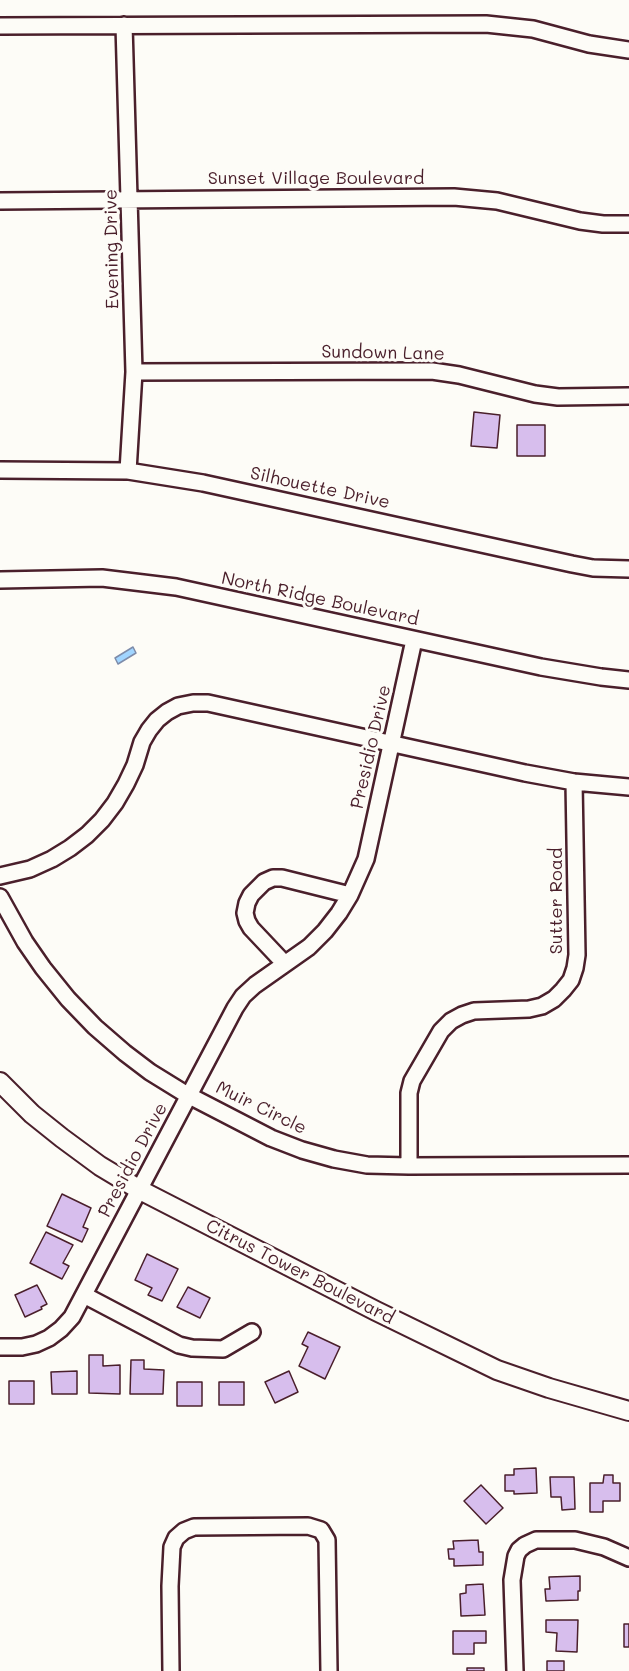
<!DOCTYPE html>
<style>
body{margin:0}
canvas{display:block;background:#fdfcf7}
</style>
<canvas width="629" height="1671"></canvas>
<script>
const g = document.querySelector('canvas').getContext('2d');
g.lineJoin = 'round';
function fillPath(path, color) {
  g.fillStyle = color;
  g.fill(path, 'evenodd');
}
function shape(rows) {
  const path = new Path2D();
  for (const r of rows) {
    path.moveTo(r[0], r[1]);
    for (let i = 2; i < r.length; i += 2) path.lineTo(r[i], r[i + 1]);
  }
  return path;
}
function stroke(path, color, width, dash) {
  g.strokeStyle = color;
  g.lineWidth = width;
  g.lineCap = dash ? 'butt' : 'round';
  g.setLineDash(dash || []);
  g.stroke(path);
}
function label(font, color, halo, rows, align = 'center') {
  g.font = font + ' Mali,sans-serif';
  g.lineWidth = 6;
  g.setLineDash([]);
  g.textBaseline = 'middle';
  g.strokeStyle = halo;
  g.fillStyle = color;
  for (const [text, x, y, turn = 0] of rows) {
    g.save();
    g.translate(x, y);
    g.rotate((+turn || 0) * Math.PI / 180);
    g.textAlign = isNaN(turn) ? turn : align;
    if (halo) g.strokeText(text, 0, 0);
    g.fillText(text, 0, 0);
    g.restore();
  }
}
const water = shape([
 [133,647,136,653,118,664,115,658,133,647]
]);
fillPath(water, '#a1d5ff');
stroke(water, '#7e8caa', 1.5);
const building = shape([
 [474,412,500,415,497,448,471,446,474,412],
 [517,425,545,425,545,456,517,456,517,425],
 [62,1194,91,1208,83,1227,88,1229,82,1242,47,1226,62,1194],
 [46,1232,73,1245,63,1263,69,1266,62,1279,30,1263,46,1232],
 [147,1254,178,1269,162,1301,148,1295,152,1288,135,1280,147,1254],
 [37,1285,47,1304,41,1307,42,1309,25,1317,15,1295,37,1285],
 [188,1287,210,1298,200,1318,177,1307,188,1287],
 [308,1332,340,1347,325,1379,299,1366,308,1347,302,1344,308,1332],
 [89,1355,103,1355,103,1366,120,1365,120,1394,89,1393,89,1355],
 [131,1360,144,1360,144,1369,164,1370,163,1394,130,1394,131,1360],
 [77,1371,77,1394,52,1394,51,1372,77,1371],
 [289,1371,298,1392,275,1403,265,1382,289,1371],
 [9,1381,34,1381,34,1404,9,1404,9,1381],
 [177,1382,202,1382,202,1406,177,1406,177,1382],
 [219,1382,244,1382,244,1405,219,1405,219,1382],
 [536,1468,537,1493,514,1494,514,1491,505,1491,505,1475,514,1475,514,1469,536,1468],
 [604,1475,613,1475,613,1483,620,1483,620,1501,603,1501,603,1512,590,1512,590,1483,603,1483,604,1475],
 [550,1477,574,1477,575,1509,562,1510,561,1497,551,1497,550,1477],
 [481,1485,503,1508,486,1524,464,1501,481,1485],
 [478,1540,479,1552,483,1552,483,1565,454,1566,454,1559,449,1559,448,1549,454,1549,453,1541,478,1540],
 [580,1576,580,1591,578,1591,578,1600,546,1601,545,1589,550,1589,549,1577,580,1576],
 [483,1584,485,1615,461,1616,460,1594,466,1593,466,1585,483,1584],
 [546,1620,578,1620,577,1652,556,1651,557,1633,546,1632,546,1620],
 [624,1624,629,1624,629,1647,624,1647,624,1624],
 [453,1631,486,1631,486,1643,474,1643,474,1654,453,1654,453,1631],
 [547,1661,564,1661,564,1671,547,1671,547,1661],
 [467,1668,484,1668,484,1671,467,1671,467,1668]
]);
fillPath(building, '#d7beed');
stroke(building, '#4a1f2b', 1.5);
const minor = shape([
 [124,25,134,372,128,471],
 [0,26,486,24,533,29,589,44,629,50],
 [0,201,454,197,497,201,580,221,603,224,629,224],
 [134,372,432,371,459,375,535,394,558,397,629,396],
 [0,470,128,471,203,483,572,564,593,568,629,569],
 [0,580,102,578,176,587,541,667,601,677,629,680],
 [0,876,30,869,52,859,70,848,87,835,102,820,115,803,126,784,135,765,142,742,149,730,157,720,167,712,178,706,193,703,208,703,525,773,574,782,629,787],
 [0,897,25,942,43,968,68,999,95,1027,125,1053,150,1072,184,1093,271,1138,302,1150,334,1159,367,1165,409,1166,629,1165],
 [285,964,251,928,247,921,245,913,247,903,251,895,264,882,273,878,282,878,350,895],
 [409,1166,409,1093,412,1081,441,1031,451,1021,462,1015,474,1011,529,1009,542,1006,554,999,563,990,571,980,575,968,577,955,574,782],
 [84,1295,179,1345,192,1348,223,1349,252,1332],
 [0,1347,22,1347,36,1344,49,1338,61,1329,72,1317,235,1008,243,996,255,985,309,947,325,931,339,913,350,895,366,859,414,640],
 [171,1671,170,1586,172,1547,176,1538,184,1531,194,1527,308,1526,321,1530,327,1540,329,1671],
 [515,1671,512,1580,516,1556,519,1550,525,1545,536,1540,575,1540,604,1547,629,1558]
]);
const major = shape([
 [0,1082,32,1114,62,1138,100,1166,140,1190,376,1311,497,1370,549,1388,629,1411]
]);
stroke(minor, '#4a1f2b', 20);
stroke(major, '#4a1f2b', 22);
stroke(minor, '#fdfcf7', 15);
stroke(major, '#fdfcf7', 18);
label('18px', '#4a1f2b', '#fdfcf7', [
 ["Sunset Village Boulevard",316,178],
 ["Evening Drive",112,249,-91],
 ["Sundown Lane",383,353,1],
 ["Silhouette Drive",320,488,12],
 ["North Ridge Boulevard",320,599,12],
 ["Presidio Drive",371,747,-77],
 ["Sutter Road",556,901,-90],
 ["Muir Circle",261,1108,26],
 ["Presidio Drive",133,1160,-62],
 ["Citrus Tower Boulevard",300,1272,27]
]);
</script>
